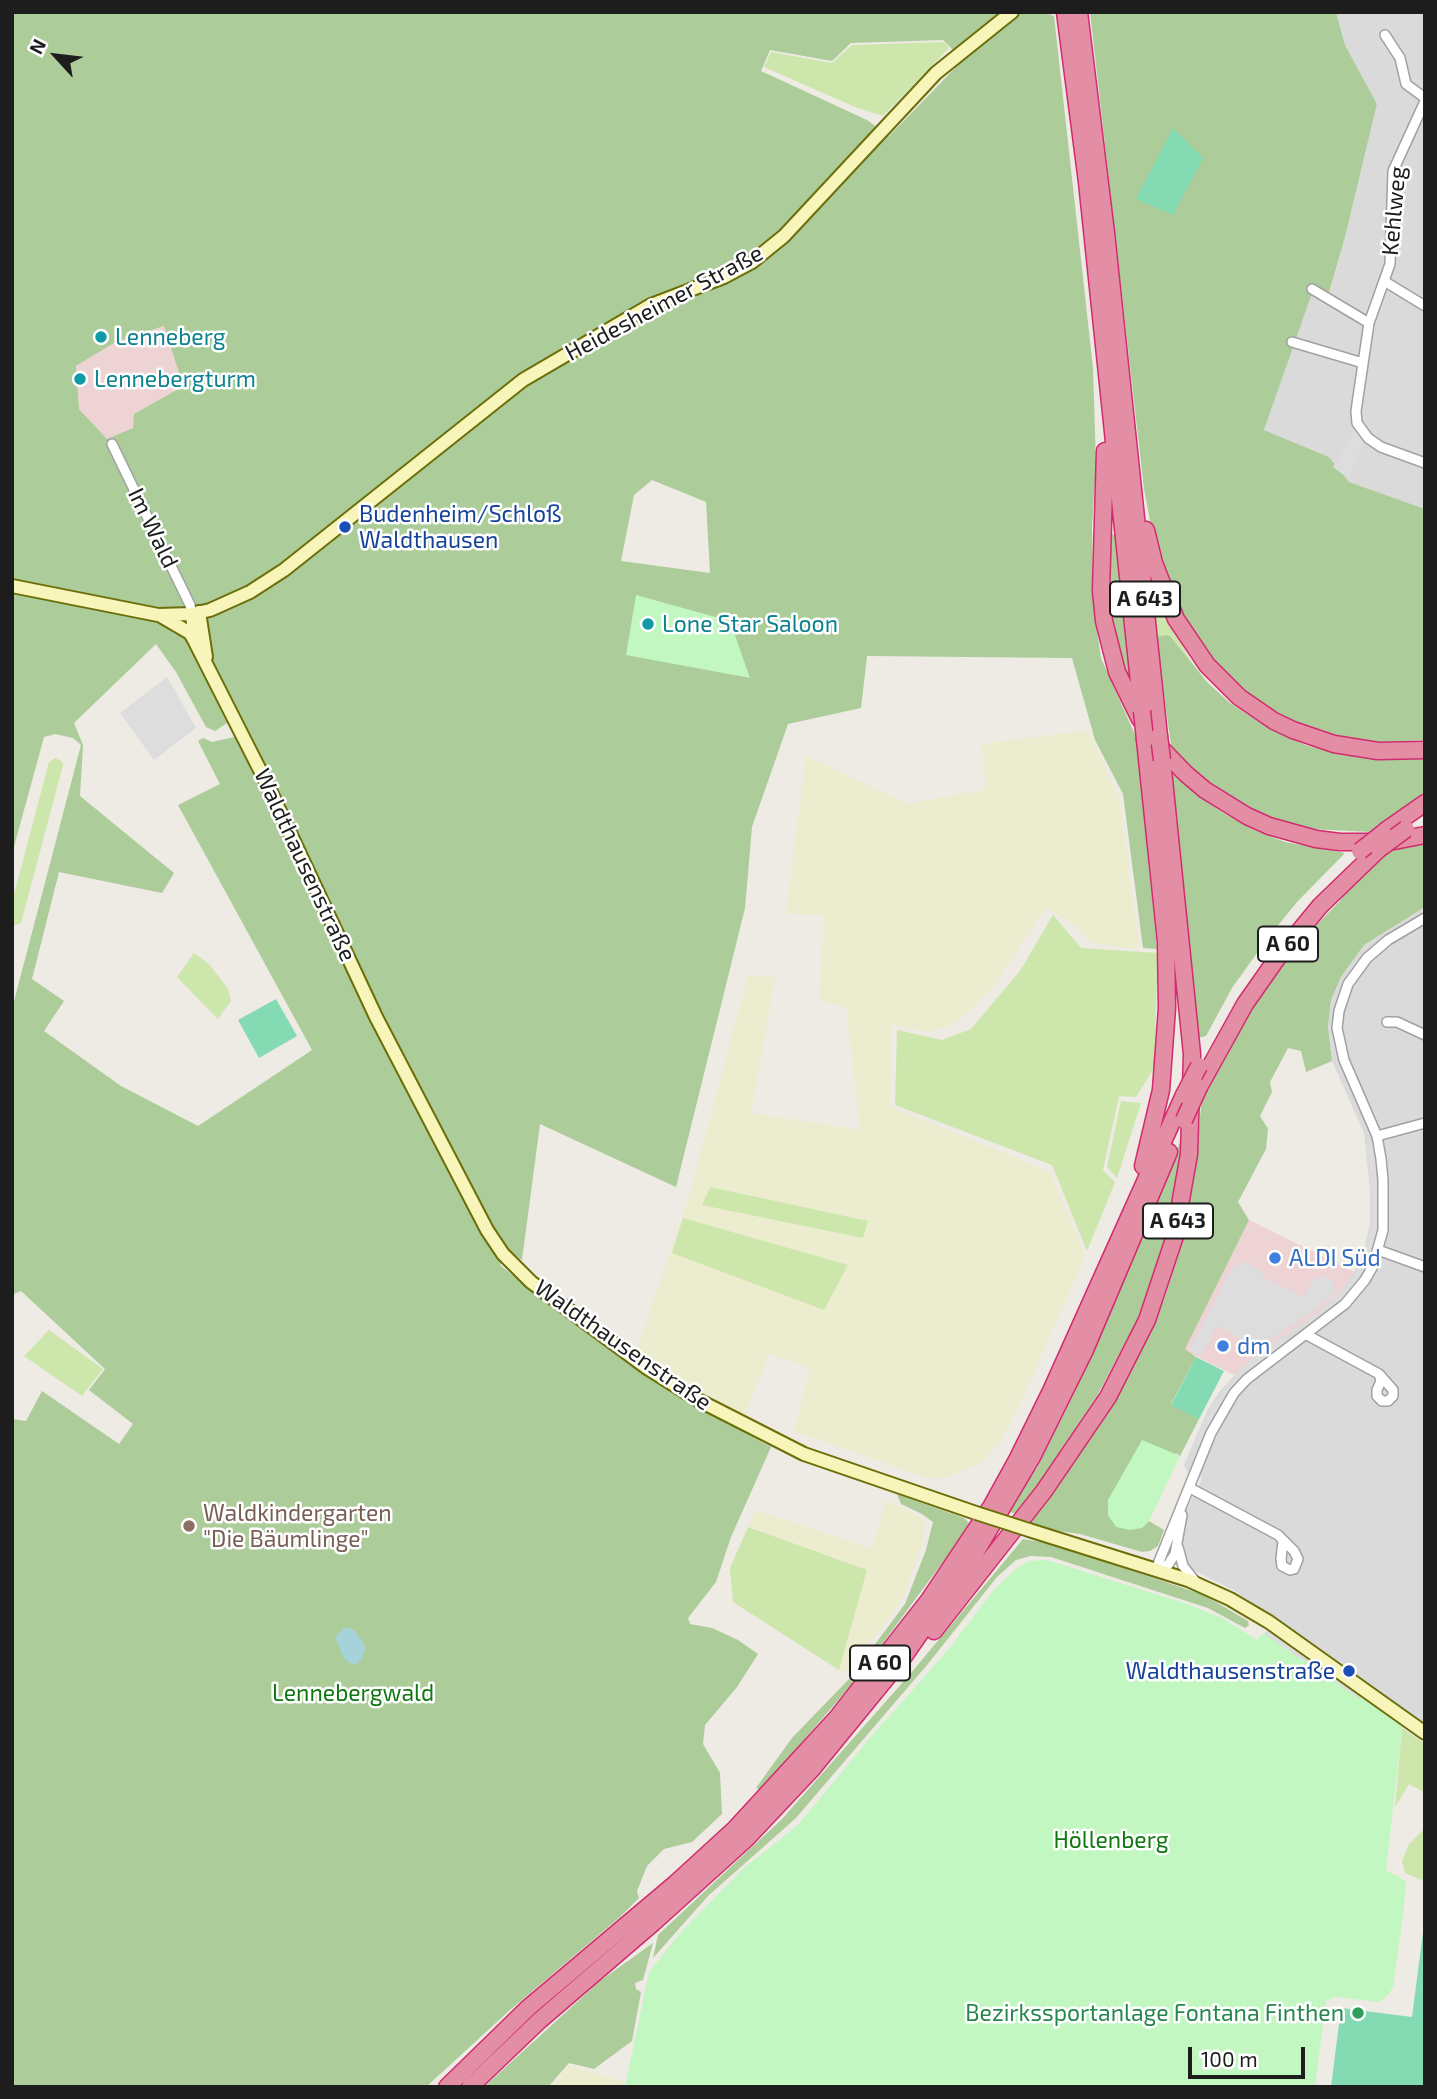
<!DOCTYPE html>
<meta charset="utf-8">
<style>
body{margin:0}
#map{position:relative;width:1437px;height:2099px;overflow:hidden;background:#eeeae4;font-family:"Exo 2",sans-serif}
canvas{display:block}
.frame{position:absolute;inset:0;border:14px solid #1d1d1d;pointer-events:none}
.north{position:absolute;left:21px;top:21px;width:70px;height:70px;-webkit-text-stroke:5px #fff;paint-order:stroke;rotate:297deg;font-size:19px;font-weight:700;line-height:28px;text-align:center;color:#1d1d1d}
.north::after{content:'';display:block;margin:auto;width:24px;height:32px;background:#1d1d1d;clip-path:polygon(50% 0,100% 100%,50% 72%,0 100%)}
.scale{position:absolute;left:1188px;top:2047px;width:117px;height:32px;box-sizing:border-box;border:4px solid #1d1d1d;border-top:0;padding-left:9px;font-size:21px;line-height:24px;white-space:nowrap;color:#1d1d1d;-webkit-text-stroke:5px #fff;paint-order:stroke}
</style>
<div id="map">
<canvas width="1437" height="2099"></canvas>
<div class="frame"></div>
<div class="north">N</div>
<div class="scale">100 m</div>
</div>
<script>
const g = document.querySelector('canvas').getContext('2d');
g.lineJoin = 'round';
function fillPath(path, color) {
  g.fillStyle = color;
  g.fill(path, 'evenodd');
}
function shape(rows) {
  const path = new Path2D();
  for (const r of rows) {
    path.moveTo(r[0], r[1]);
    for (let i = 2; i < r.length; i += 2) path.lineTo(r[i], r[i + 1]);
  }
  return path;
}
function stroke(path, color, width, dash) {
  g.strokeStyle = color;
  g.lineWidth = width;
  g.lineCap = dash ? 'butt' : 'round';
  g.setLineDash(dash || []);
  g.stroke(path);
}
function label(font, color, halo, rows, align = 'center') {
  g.font = font + ' "Exo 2",sans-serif';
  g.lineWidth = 5;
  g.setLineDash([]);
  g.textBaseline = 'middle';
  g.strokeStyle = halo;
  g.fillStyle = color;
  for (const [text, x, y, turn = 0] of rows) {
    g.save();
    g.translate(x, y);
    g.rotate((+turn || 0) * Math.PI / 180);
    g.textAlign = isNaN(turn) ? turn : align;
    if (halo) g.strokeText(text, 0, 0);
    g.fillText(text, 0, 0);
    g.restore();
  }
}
fillPath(shape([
 [1336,12,1425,12,1425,509,1349,482,1329,457,1264,430,1312,292,1328,299,1345,237,1377,104,1345,45],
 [1425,907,1425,1724,1235,1591,1193,1570,1187,1563,1180,1546,1185,1513,1202,1478,1187,1471,1184,1465,1208,1409,1219,1392,1245,1364,1334,1298,1354,1272,1364,1250,1370,1224,1370,1189,1364,1133,1332,1061,1328,1027,1331,1000,1341,977,1364,945]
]), '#dbdada');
fillPath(shape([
 [165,326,181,379,180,388,134,414,134,428,107,439,79,409,76,366,114,343],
 [1249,1220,1354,1272,1345,1286,1322,1309,1260,1352,1234,1375,1184,1350]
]), '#eed3d4');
fillPath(shape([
 [1089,730,1120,801,1139,949,1093,944,1076,926,1046,908,992,989,955,1023,929,1032,891,1025,891,1107,1050,1172,1085,1256,1020,1404,1001,1440,982,1462,944,1479,924,1477,794,1431,810,1368,769,1354,744,1418,710,1400,657,1366,637,1350,690,1193,748,975,775,978,751,1113,860,1130,846,1007,819,1001,824,915,786,914,806,756,907,804,986,789,981,744],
 [710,1187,867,1221,868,1221,703,1205],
 [886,1501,916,1514,925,1523,923,1541,904,1596,889,1619,845,1672,839,1670,867,1570,748,1527,756,1510,872,1549],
 [569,2066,624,2082,621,2087,550,2087]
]), '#ececcf');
fillPath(shape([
 [944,42,949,48,883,116,855,107,764,67,771,52,832,63,852,45],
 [1143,552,1165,613,1189,658,1207,682,1170,636,1156,637],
 [55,758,61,761,63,765,21,923,13,926,12,902,49,762],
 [1053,915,1081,948,1158,953,1154,1068,1136,1097,1119,1096,1103,1170,1115,1182,1087,1251,1052,1165,895,1105,897,1030,942,1040,971,1029,1020,971],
 [194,953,209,964,228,989,231,1001,218,1019,177,977],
 [1121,1101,1141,1103,1117,1178,1107,1167],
 [710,1187,868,1221,863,1238,702,1205],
 [683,1218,848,1265,824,1310,672,1253],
 [49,1330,103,1369,82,1396,24,1356],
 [748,1527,867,1570,839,1670,733,1602,730,1568],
 [1402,1728,1425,1744,1425,1793,1409,1784,1395,1807],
 [1425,1828,1425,1879,1421,1880,1405,1873,1402,1861,1409,1844]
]), '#cde6ab');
fillPath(shape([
 [12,12,1044,12,1054,16,1093,368,1096,464,1092,527,1093,602,1101,658,1136,737,1157,949,1143,948,1123,794,1095,740,1072,658,867,656,861,708,788,724,752,827,745,908,676,1187,540,1124,522,1260,512,1254,500,1265,532,1291,641,1371,705,1411,771,1447,731,1537,716,1582,688,1618,690,1624,712,1628,738,1640,758,1654,737,1687,705,1725,703,1744,720,1773,722,1814,692,1842,664,1849,647,1866,637,1891,639,1898,620,1917,510,2010,426,2087,12,2087,12,1419,26,1421,42,1391,119,1444,133,1424,89,1390,105,1369,21,1291,12,1295,12,1009,81,745,73,738,55,734,44,737,12,854],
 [943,40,963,60,889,136,867,120,761,71,770,50,832,61,851,43],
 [164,326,181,379,180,388,134,414,133,428,107,439,79,409,76,366,114,343],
 [652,480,706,502,710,573,621,561,634,495],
 [156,644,176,672,206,727,215,731,227,723,234,737,212,742,203,738,198,741,220,784,178,805,312,1050,198,1126,121,1086,44,1031,64,1001,32,979,59,872,162,893,174,873,80,796,83,745,74,723],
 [1090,12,1336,12,1345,45,1377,104,1345,237,1327,300,1312,293,1264,430,1329,457,1349,482,1425,509,1425,740,1364,743,1324,733,1289,720,1251,696,1218,666,1187,627,1154,542,1144,489],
 [1111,534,1115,535,1132,684,1128,681,1118,657,1112,626,1107,576],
 [1166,635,1170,636,1207,682,1230,703,1265,726,1305,745,1339,754,1375,759,1425,757,1425,793,1371,832,1310,829,1270,819,1235,802,1210,786,1172,752,1156,637],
 [1171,769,1197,795,1223,813,1254,830,1285,842,1345,853,1297,902,1267,939,1232,988,1206,1036,1198,1038],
 [1425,842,1425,907,1364,945,1341,977,1331,1000,1328,1027,1332,1061,1306,1072,1301,1051,1288,1048,1270,1082,1272,1092,1260,1116,1268,1129,1266,1149,1238,1202,1249,1220,1185,1349,1196,1357,1171,1404,1199,1419,1180,1456,1176,1453,1141,1528,1149,1521,1164,1530,1158,1546,1150,1551,1142,1552,1080,1534,1043,1529,1027,1523,1164,1300,1183,1240,1184,1219,1195,1168,1202,1097,1237,1031,1289,953,1340,901,1347,889,1389,849,1412,847],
 [1184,1133,1176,1194,1163,1247,1137,1320,1097,1396,1018,1514,1009,1512,1029,1473,1036,1470,1075,1392,1084,1365],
 [897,1494,964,1518,969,1523,948,1555,857,1678,761,1790,756,1788,792,1738,849,1679,905,1604,926,1550,933,1522,922,1514,901,1504],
 [1023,1539,1052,1544,1204,1595,1248,1621,1249,1625,1245,1628,1208,1608,1051,1557,1030,1556,1016,1560,997,1577,927,1665,796,1818,708,1896,653,1958,658,1935,782,1819,911,1673],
 [653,1943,643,1980,635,1983,636,1989,641,1992,632,2041,594,2069,569,2063,548,2087,484,2087,600,1981]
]), '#accc9a');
fillPath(shape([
 [636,595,730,621,750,678,626,655],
 [1142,1440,1180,1456,1149,1521,1142,1528,1130,1530,1116,1527,1108,1515,1108,1500],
 [1047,1560,1187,1604,1224,1619,1257,1640,1265,1632,1400,1724,1402,1728,1386,1871,1398,1876,1406,1882,1403,1916,1393,1987,1389,1994,1379,2002,1335,1997,1326,2001,1315,2087,625,2087,649,1972,681,1932,745,1867,798,1825,869,1739,949,1649,992,1592,1013,1571,1028,1561]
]), '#c2f7c2');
fillPath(shape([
 [1173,128,1203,158,1173,215,1136,199],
 [276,999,297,1036,259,1058,238,1020],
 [1196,1357,1224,1371,1199,1419,1171,1405],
 [1423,1932,1425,2087,1331,2087,1341,2008,1412,2017]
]), '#84dab3');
fillPath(shape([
 [1355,430,1364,442,1349,479,1333,467],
 [167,677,196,728,154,760,120,713],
 [1369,1142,1373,1143,1377,1162,1380,1204,1378,1227,1370,1257,1353,1289,1340,1304,1307,1330,1301,1326,1335,1301,1352,1280,1364,1255,1371,1233,1373,1206,1371,1171,1366,1145],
 [1246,1262,1264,1272,1262,1277,1304,1297,1314,1277,1320,1280,1323,1275,1334,1281,1335,1292,1323,1304,1264,1344,1254,1346,1217,1326,1201,1356,1189,1350,1233,1266],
 [1283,1339,1288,1342,1264,1359,1232,1389,1211,1422,1201,1445,1194,1445,1211,1408,1236,1376,1252,1360],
 [1269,1629,1364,1694,1360,1699,1264,1634]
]), '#ddd');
fillPath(shape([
 [346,1627,354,1630,364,1644,365,1650,362,1659,355,1665,348,1662,343,1656,335,1637]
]), '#a6d2da');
const street = shape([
 [1385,35,1400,58,1406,84,1425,98],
 [1425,101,1393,171,1390,264,1369,323,1356,411,1357,423,1368,438,1381,447,1425,463],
 [1384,281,1425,306],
 [1312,289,1369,323],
 [1292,342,1363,363],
 [112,444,190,605,192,614],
 [1387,1022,1397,1022,1425,1035],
 [1377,1136,1425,1123],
 [1378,1250,1425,1267],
 [1307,1335,1379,1374,1381,1381,1377,1390,1377,1396,1382,1401,1388,1401,1393,1396,1393,1390,1379,1374],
 [1190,1488,1278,1535,1283,1540,1281,1559,1282,1566,1290,1570,1294,1569,1298,1559,1294,1551,1283,1540],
 [1178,1547,1183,1566,1195,1581],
 [1156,1569,1211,1433,1234,1393,1247,1379,1345,1304,1365,1280,1373,1266,1383,1230,1383,1180,1381,1159,1377,1136,1344,1060,1337,1028,1339,1011,1348,984,1367,958,1388,940,1425,918],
 [1156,1569,1168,1565,1175,1554,1182,1515]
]);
const secondary = shape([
 [12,586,158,615,192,614,210,610,250,592,284,570,523,380,651,305,724,277,752,262,784,236,936,73,1012,12],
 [199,612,206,657],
 [192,614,195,642,269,788,376,1017,487,1230,503,1254,531,1282,647,1368,698,1400,804,1454,976,1513],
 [161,616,190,633,194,640],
 [1029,1530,1188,1580,1230,1599,1269,1622,1425,1733]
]);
const highway = shape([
 [1065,12,1087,182,1142,711],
 [1079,12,1106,233,1159,736],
 [1105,451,1101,591,1104,621,1117,672,1140,719],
 [1146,530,1154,563,1176,619,1207,665,1239,697,1274,721,1293,730,1334,744,1378,751,1425,750],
 [1159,746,1186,774,1205,790,1247,816,1269,826,1316,839,1340,842,1389,842,1425,835],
 [1385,831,1425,803],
 [1199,1087,1245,1004,1278,957,1320,906,1379,849],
 [1143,1166,1161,1090,1167,1008,1166,942,1145,740],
 [934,1631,1044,1491,1108,1397,1147,1320,1174,1239,1189,1154,1192,1054,1162,760],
 [447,2087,528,2008,676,1883,735,1829,836,1719,929,1600,991,1507,1018,1458,1051,1391,1184,1095],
 [470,2087,540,2020,653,1923,746,1839,812,1769,902,1659,971,1560,1032,1457,1085,1350,1169,1152]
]);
stroke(street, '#a1a1a1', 12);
stroke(secondary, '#6c6f09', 16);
stroke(highway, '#d22b70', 19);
stroke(street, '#fff', 9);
stroke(secondary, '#f7f5b9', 12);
stroke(highway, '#e38ea4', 16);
const secondaryBridge = shape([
 [976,1513,1029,1530]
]);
const highwayBridge = shape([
 [1142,711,1145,740],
 [1159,736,1162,760],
 [1379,849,1406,829],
 [1360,851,1383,833],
 [1184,1095,1199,1066],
 [1184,1120,1199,1087]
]);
stroke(secondaryBridge, '#6c6f09', 16, []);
stroke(highwayBridge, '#d22b70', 19, []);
stroke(secondaryBridge, '#f7f5b9', 12);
stroke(highwayBridge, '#e38ea4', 16);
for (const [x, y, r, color] of [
 [101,337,7,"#0f9aa8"],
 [80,379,7,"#0f9aa8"],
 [345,527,7,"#1a4fb4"],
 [648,624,7,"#0f9aa8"],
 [1275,1258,7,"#3f7fe0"],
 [1223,1346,7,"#3f7fe0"],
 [189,1526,7,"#8d6e63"],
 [1349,1671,7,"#1a4fb4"],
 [1358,2013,7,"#2e9e5b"]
]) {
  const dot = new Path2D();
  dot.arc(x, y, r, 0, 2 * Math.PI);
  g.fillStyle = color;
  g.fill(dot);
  stroke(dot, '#fff', 2.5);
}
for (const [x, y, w] of [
 [1145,599,70],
 [1288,944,60],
 [1178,1221,70],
 [880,1663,60]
]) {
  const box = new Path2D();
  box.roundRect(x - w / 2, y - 17.5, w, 35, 5);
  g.fillStyle = '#fff';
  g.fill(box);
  stroke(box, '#1d1d1d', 2);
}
label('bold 21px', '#1d1d1d', null, [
 ["A 643",1145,599],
 ["A 60",1288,944],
 ["A 643",1178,1221],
 ["A 60",880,1663]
]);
label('23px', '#1d1d1d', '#fff', [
 ["Kehlweg",1394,211,-85],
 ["Heidesheimer Straße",664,303,-28],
 ["Im Wald",153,528,64],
 ["Waldthausenstraße",305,865,65],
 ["Waldthausenstraße",623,1345,35]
]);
label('23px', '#0d838f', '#fff', [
 ["Lenneberg",115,337],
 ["Lennebergturm",94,379],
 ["Lone Star Saloon",662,624]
], 'left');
label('23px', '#164399', '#fff', [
 ["Budenheim/Schloß",359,514],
 ["Waldthausen",359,540],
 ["Waldthausenstraße",1335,1671,"right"]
], 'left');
label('23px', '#366cbe', '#fff', [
 ["ALDI Süd",1289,1258],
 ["dm",1237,1346]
], 'left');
label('23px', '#785e54', '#fff', [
 ["Waldkindergarten",203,1513],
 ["\"Die Bäumlinge\"",203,1539]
], 'left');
label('23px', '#107711', '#fff', [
 ["Lennebergwald",353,1693],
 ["Höllenberg",1111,1840]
]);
label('23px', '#27864d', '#fff', [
 ["Bezirkssportanlage Fontana Finthen",1344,2013]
], 'right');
</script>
